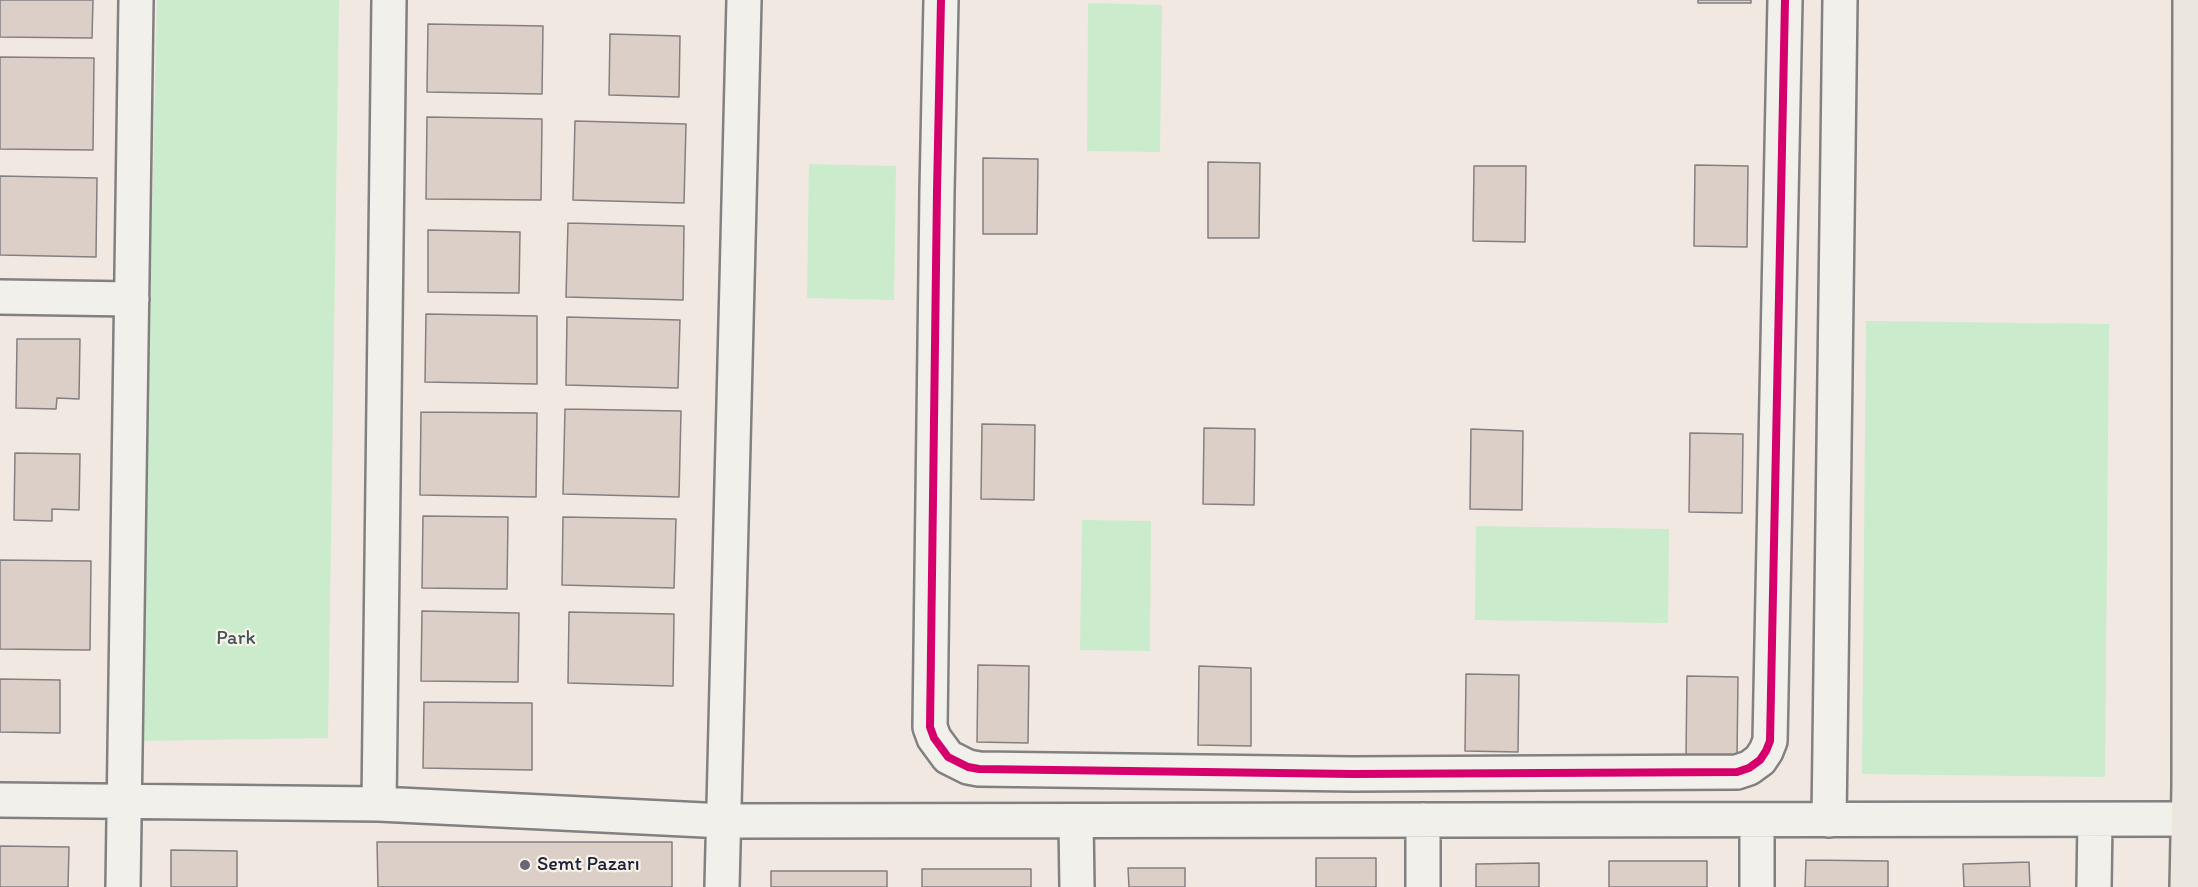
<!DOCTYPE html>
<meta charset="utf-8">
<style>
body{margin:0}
canvas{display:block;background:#f0e8e1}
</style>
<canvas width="2198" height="887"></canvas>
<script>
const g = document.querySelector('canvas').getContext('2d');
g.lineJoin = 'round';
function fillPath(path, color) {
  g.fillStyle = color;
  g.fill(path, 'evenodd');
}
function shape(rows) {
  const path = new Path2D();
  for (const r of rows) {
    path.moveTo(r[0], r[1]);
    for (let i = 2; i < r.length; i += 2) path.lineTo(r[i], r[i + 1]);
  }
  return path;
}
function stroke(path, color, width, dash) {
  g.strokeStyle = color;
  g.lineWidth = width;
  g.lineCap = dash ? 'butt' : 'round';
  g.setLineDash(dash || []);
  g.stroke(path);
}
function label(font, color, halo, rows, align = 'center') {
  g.font = font + ' Itim,sans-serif';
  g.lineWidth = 4.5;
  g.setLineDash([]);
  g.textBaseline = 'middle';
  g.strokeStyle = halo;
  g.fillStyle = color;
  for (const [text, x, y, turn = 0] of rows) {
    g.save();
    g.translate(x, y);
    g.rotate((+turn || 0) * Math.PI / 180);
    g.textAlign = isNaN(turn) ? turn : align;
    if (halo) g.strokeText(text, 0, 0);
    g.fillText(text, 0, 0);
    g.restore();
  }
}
fillPath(shape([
 [157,0,339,0,328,738,140,741],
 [1088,3,1162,5,1160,152,1087,151],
 [809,164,896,166,894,300,807,298],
 [1866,321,2109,324,2105,777,1862,774],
 [1082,520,1151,521,1150,651,1080,650],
 [1476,526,1669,529,1668,623,1475,620]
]), '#cbeccc');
const building = shape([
 [0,0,93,0,92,38,0,37,0,0],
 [1698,0,1751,0,1751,3,1698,3,1698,0],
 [428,24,543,26,542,94,427,92,428,24],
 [610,34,680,36,679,97,609,95,610,34],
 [0,57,94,58,93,150,0,149,0,57],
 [427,117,542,119,541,200,426,199,427,117],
 [575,121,686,124,684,203,573,200,575,121],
 [983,158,1038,159,1037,234,983,234,983,158],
 [1208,162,1260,163,1259,238,1208,238,1208,162],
 [1695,165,1748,166,1747,247,1694,246,1695,165],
 [1474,166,1526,166,1525,242,1473,241,1474,166],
 [0,176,97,178,96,257,0,255,0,176],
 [568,223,684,226,683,300,566,297,568,223],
 [428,230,520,232,519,293,428,292,428,230],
 [426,314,537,316,537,384,425,382,426,314],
 [567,317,680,320,678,388,566,385,567,317],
 [17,339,80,339,79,399,57,398,56,409,16,408,17,339],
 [565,409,681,411,679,497,563,494,565,409],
 [421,412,537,413,536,497,420,495,421,412],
 [982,424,1035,425,1034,500,981,499,982,424],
 [1204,428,1255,429,1254,505,1203,504,1204,428],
 [1471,429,1523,431,1522,510,1470,509,1471,429],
 [1690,433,1743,434,1742,513,1689,512,1690,433],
 [15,453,80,454,79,510,52,509,52,521,14,520,15,453],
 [423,516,508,517,507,589,422,588,423,516],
 [563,517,676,519,674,588,562,585,563,517],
 [0,560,91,561,90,650,0,649,0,560],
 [422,611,519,613,518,682,421,681,422,611],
 [569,612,674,614,673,686,568,683,569,612],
 [978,665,1029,666,1028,743,977,742,978,665],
 [1199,666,1251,668,1251,746,1198,745,1199,666],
 [1466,674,1519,675,1518,752,1465,751,1466,674],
 [1687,676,1738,677,1737,756,1686,756,1687,676],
 [0,679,60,680,60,733,0,732,0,679],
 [424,702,532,703,532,770,423,768,424,702],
 [377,842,672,842,672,887,378,887,377,842],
 [0,846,69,847,68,887,0,887,0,846],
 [171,850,237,851,237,887,171,887,171,850],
 [1316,858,1376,858,1376,887,1316,887,1316,858],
 [1806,860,1888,861,1888,887,1805,887,1806,860],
 [1609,861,1707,861,1707,887,1609,887,1609,861],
 [2029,862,2030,887,1964,887,1963,864,2029,862],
 [1539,863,1539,887,1476,887,1476,864,1539,863],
 [1128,868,1185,868,1185,887,1129,887,1128,868],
 [922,869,1031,869,1031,887,922,887,922,869],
 [771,871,887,871,887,887,771,887,771,871]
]);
fillPath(building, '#dccfc8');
stroke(building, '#838081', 1.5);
const minor = shape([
 [941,0,937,191,930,727,934,738,948,757,968,767,979,769,1353,774,1737,772,1749,768,1760,760,1766,751,1770,741,1785,0],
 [0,297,132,299],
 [0,800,379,804,724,821,2188,819],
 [379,804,389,0],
 [1423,820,1423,887],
 [1757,820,1757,887],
 [1829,820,1840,0],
 [1076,821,1077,887],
 [123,887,136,0],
 [722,887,744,0],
 [2094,887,2095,820]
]);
const primary = shape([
 [2187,887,2189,786,2190,0]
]);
stroke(minor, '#838081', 38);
stroke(primary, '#838081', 38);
stroke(minor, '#f2f0eb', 33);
stroke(primary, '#ebe6de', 33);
stroke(shape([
 [941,0,937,191,930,727,934,738,948,757,968,767,979,769,1353,774,1737,772,1749,768,1760,760,1766,751,1770,741,1785,0]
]), '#d6006c', 8);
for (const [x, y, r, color] of [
 [525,865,6,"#6a6775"]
]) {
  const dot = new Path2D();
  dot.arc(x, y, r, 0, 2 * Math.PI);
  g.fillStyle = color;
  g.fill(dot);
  stroke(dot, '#f7f3e8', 2);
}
label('20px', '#44565b', '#f7f3e8', [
 ["Park",236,639]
]);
label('20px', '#22223b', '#f7f3e8', [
 ["Semt Pazarı",537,865]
], 'left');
</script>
